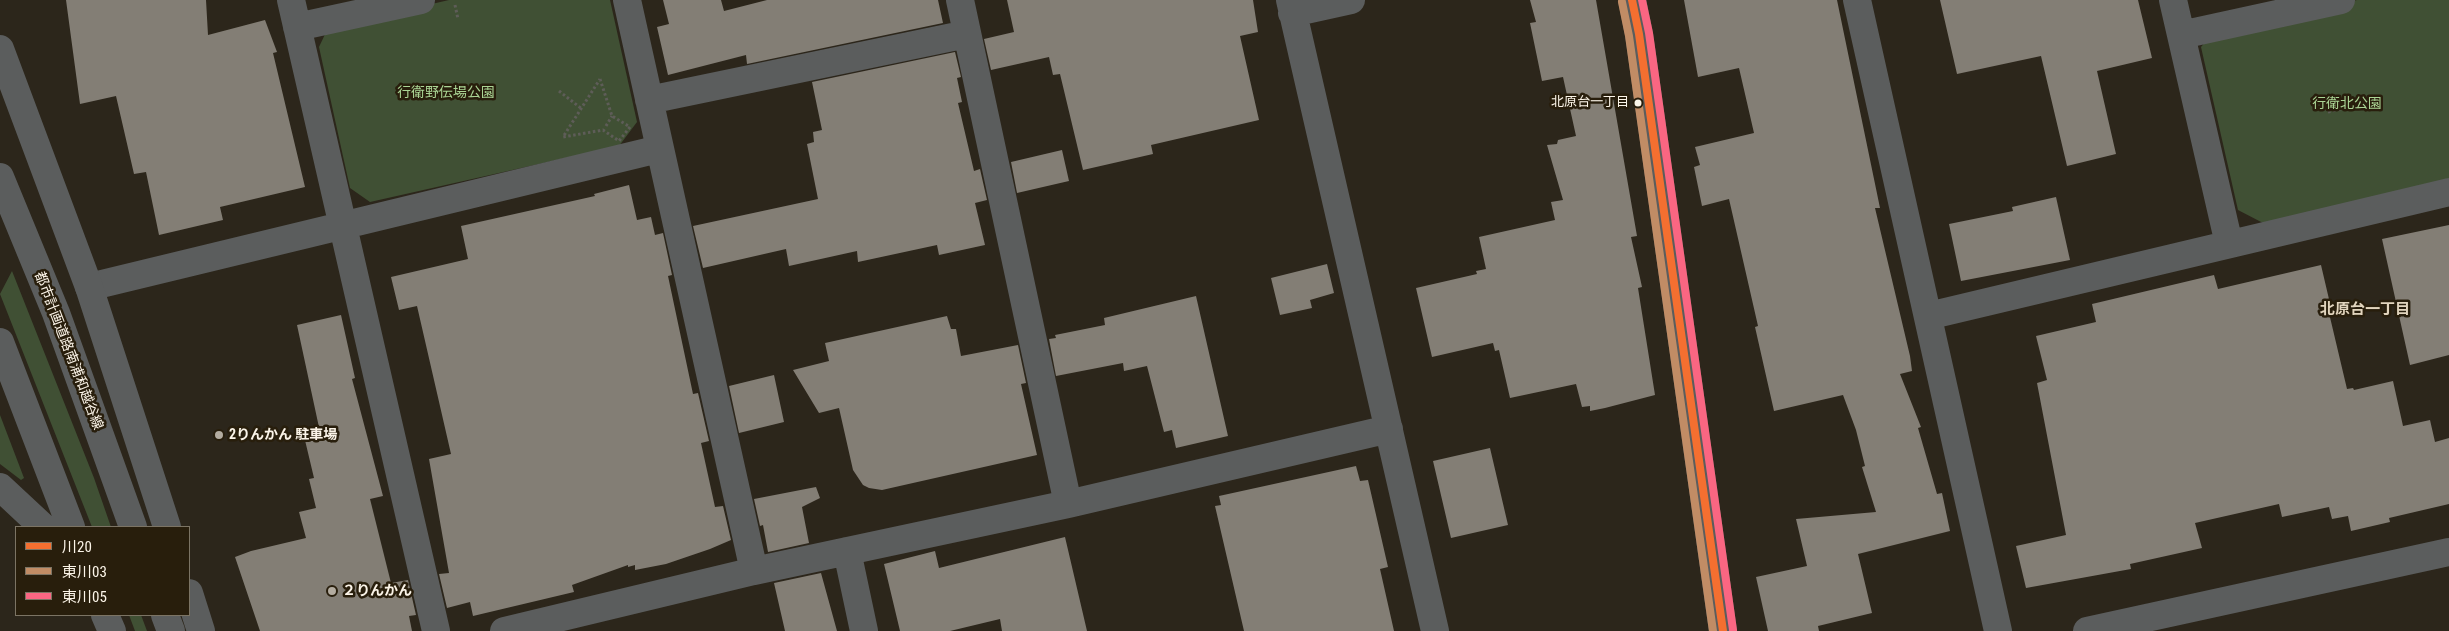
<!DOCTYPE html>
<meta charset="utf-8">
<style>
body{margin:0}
#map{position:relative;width:2449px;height:631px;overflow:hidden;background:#2c261b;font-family:"Roboto Condensed","Noto Sans JP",sans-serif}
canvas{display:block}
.legend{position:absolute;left:15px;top:526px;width:175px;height:90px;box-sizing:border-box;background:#281e0c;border:1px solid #7c7464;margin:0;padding:6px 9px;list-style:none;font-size:15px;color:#fbf4e8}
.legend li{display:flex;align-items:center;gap:10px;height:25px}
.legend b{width:25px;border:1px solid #7c7464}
</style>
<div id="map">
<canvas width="2449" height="631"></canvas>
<ul class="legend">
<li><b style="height:6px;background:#f46f30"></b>川20</li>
<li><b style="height:6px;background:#c18c65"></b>東川03</li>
<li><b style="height:6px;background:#fa6682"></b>東川05</li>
</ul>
</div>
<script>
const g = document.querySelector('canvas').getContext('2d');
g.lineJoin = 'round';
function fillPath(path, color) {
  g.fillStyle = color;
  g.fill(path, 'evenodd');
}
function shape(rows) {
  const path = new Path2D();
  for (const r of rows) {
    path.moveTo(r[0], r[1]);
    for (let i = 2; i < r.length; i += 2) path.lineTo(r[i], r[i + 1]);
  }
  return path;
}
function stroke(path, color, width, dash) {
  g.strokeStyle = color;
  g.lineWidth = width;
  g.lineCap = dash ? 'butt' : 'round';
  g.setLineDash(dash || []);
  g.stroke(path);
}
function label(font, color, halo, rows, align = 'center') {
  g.font = font + ' "Roboto Condensed","Noto Sans JP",sans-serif';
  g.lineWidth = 5;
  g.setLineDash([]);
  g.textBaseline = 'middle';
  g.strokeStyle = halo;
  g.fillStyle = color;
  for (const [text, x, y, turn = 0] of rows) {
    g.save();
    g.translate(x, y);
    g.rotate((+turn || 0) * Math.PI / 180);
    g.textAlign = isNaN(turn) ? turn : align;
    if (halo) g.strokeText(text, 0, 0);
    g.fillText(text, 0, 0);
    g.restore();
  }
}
fillPath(shape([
 [449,0,610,0,637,122,619,146,370,202,350,188,319,47,328,28],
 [2357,0,2449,0,2449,181,2265,224,2238,210,2201,47,2212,34],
 [12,271,94,478,111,527,92,527,0,294],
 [0,415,24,478,21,480,0,464],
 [129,615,141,615,147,631,135,631]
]), '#405034');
fillPath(shape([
 [66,0,206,0,208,35,265,20,277,52,273,53,305,187,220,207,223,220,159,235,146,172,134,174,116,96,80,104],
 [663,0,721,0,724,11,767,0,938,0,943,23,747,64,746,55,668,75,657,27,669,24],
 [1007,0,1253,0,1258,32,1240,36,1259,120,1151,145,1153,154,1083,170,1060,74,1053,75,1049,57,991,70,984,39,1014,32],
 [1530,0,1596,0,1637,236,1631,237,1642,287,1638,288,1655,395,1605,408,1590,411,1590,406,1582,407,1576,384,1510,398,1499,350,1495,351,1493,343,1432,357,1416,288,1477,274,1476,271,1486,269,1479,237,1555,220,1551,202,1563,200,1547,145,1557,144,1558,140,1576,136,1563,77,1542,81,1530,23,1536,22],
 [1684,0,1837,0,1880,208,1875,208,1910,356,1912,371,1900,374,1921,427,1918,428,1937,494,1942,493,1950,531,1858,554,1872,613,1818,626,1819,631,1768,631,1756,577,1807,566,1796,519,1876,512,1862,467,1865,466,1856,430,1843,395,1774,411,1755,327,1758,326,1729,199,1702,206,1694,167,1700,165,1695,147,1754,133,1739,68,1698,77],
 [1940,0,2138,0,2152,58,2097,71,2116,154,2067,166,2041,56,1957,74],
 [955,52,961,77,957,78,962,102,958,103,974,171,980,169,987,200,975,203,985,245,939,255,937,245,858,262,857,251,789,266,786,249,703,268,693,226,818,199,807,144,814,142,813,132,822,130,812,82],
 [1062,150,1069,181,1017,193,1011,162],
 [629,185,637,220,651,217,655,235,663,233,672,275,668,276,693,394,698,393,709,441,701,443,715,507,723,506,731,540,710,549,666,564,635,570,635,565,628,567,628,565,572,585,574,592,473,616,470,602,447,608,439,574,449,573,429,459,451,454,417,306,399,310,391,277,468,259,461,226,595,196,594,194],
 [2056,197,2070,260,1961,281,1949,224,2013,211,2012,207],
 [2449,225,2449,355,2410,365,2382,239],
 [1327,264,1334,293,1310,300,1312,308,1280,315,1271,278],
 [2321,265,2332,312,2329,313,2347,389,2353,388,2354,390,2393,381,2403,426,2430,420,2435,442,2449,438,2449,504,2389,518,2390,522,2351,531,2348,516,2332,519,2329,507,2282,517,2279,504,2195,523,2202,548,2130,564,2131,569,2026,588,2016,546,2066,535,2037,383,2047,380,2036,336,2096,322,2092,304,2214,275,2218,289],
 [1196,296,1228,436,1176,448,1172,430,1164,432,1147,366,1124,371,1123,363,1056,376,1049,339,1056,338,1055,335,1105,325,1104,318],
 [341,315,355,378,352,379,383,496,370,499,391,583,408,580,416,615,409,616,412,631,260,631,235,557,251,551,306,538,299,512,316,508,309,479,314,478,304,436,320,432,297,325],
 [947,316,951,329,956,329,961,356,1018,345,1026,383,1021,384,1037,455,882,490,869,488,863,485,853,470,839,408,819,413,793,370,829,361,825,343],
 [774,375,784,422,739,433,729,386],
 [1490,448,1508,525,1451,538,1433,461],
 [1356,466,1360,481,1368,480,1388,567,1380,569,1394,631,1244,631,1215,506,1221,505,1219,496],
 [816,487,820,498,802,507,809,543,768,552,763,525,760,526,754,499],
 [1065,537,1087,631,1002,631,1000,619,950,631,900,631,884,564,935,551,939,568],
 [821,573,837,631,785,631,774,583]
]), '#837e75');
stroke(shape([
 [455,5,458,19],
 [600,79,612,116,630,127,619,141,603,130,563,137,600,79],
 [559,91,582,109],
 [2328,112,2341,109],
 [606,126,612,116]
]), '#5e5d58', 3, [2.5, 2.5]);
stroke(shape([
 [291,0,436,631],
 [627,0,754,571],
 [960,0,1068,504],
 [1290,0,1435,631],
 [1857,0,1998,631],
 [2173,0,2229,244],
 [1292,13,1351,0],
 [297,27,421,0],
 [2181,35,2341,0],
 [649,100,967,34],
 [89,287,659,149],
 [1928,316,2449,192],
 [847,551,864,631],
 [504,631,754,571,1068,504,1389,429]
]), '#5b5d5d', 28);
stroke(shape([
 [1632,0,1639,34,1723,631],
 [0,49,89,287,167,527],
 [0,177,56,313,133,527],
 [0,342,71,527],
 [0,487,43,527],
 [189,593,201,631],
 [105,615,112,631],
 [165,615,171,631],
 [2087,631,2449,552]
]), '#5b5d5d', 28);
stroke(shape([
 [1632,0,1639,34,1723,631]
]), '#f46f30', 8);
stroke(shape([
 [1622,2,1629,36,1713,631]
]), '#c18c65', 8);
stroke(shape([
 [1642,0,1649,33,1733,630]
]), '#fa6682', 8);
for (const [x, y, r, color] of [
 [1638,103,4.5,"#fbf4e8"],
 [219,435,5,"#b3aca0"],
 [332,591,5,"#b3aca0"]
]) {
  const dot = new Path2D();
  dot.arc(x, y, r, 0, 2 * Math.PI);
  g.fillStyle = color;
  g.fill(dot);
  stroke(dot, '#281e0c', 2);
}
label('13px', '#fbf4e8', '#281e0c', [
 ["北原台一丁目",1629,103]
], 'right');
label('14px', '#abd595', '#281e0c', [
 ["行衛野伝場公園",446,93],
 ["行衛北公園",2347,104]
]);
label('14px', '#fbf4e8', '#281e0c', [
 ["都市計画道路南浦和越谷線",68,351,69]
]);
label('bold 14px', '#fbf4e8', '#281e0c', [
 ["2りんかん 駐車場",229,435],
 ["２りんかん",342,591]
], 'left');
label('bold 15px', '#e1d4bd', '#281e0c', [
 ["北原台一丁目",2365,310]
]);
</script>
